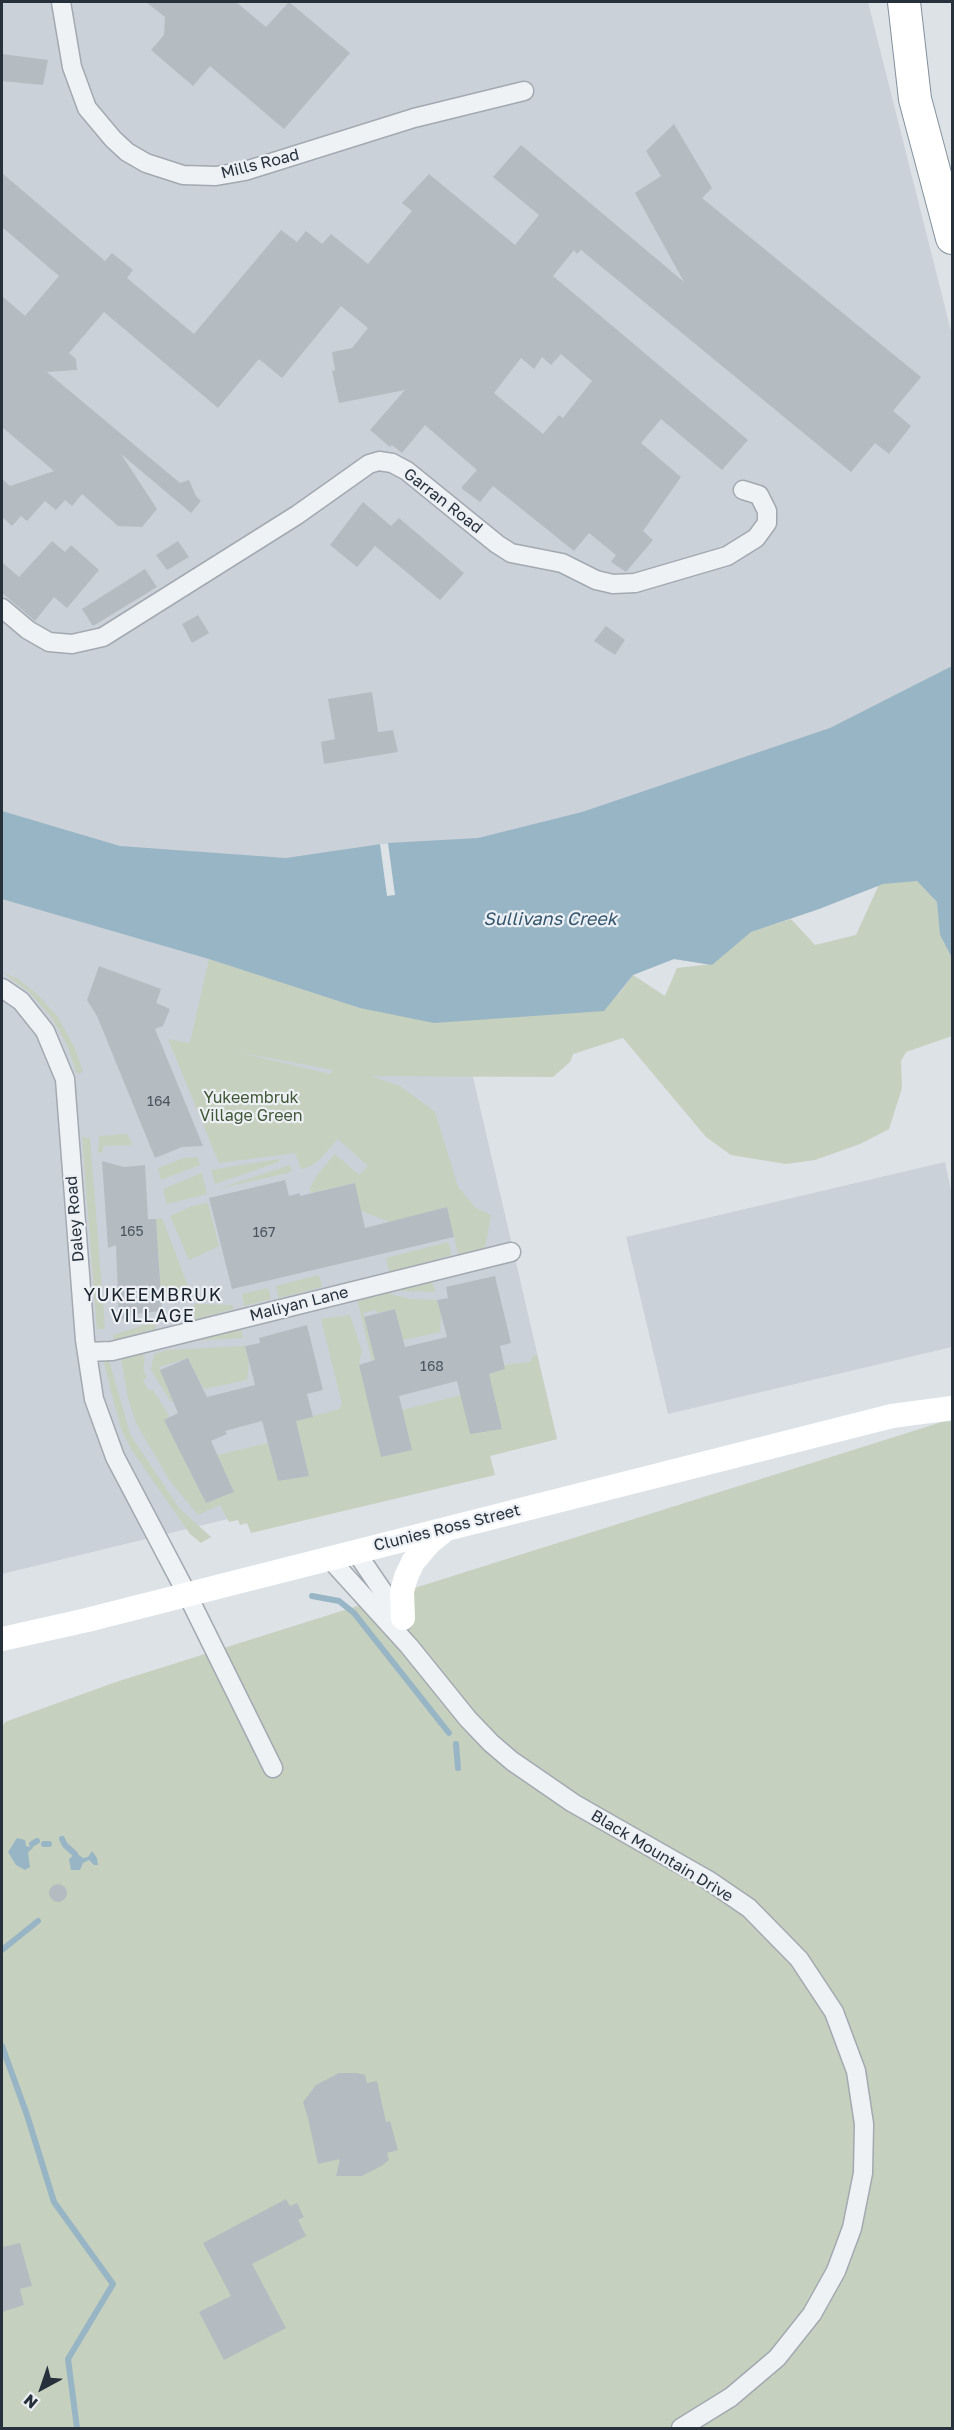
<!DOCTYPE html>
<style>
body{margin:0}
#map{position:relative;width:954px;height:2430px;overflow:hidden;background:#dce2e6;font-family:"Golos Text",sans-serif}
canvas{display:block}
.frame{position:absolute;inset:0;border:3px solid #27313c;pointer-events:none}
.north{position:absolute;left:12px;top:2358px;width:60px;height:60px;-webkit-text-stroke:4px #ecf0f4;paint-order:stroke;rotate:220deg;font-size:16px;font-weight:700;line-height:24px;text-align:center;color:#27313c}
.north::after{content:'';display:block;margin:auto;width:21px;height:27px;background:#27313c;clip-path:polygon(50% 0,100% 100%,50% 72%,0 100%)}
</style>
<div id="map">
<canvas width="954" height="2430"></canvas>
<div class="frame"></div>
<div class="north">N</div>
</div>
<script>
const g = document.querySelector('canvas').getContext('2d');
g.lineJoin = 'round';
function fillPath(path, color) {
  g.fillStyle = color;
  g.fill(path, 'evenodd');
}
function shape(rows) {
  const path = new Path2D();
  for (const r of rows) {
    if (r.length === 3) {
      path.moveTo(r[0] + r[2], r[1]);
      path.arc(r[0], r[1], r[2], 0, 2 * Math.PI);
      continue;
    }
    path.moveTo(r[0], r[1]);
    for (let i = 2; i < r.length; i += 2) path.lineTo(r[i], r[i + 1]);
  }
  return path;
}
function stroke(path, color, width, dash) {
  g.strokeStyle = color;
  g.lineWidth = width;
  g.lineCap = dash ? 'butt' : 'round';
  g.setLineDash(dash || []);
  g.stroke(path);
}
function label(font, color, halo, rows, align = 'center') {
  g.font = font + ' "Golos Text",sans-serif';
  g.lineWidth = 4.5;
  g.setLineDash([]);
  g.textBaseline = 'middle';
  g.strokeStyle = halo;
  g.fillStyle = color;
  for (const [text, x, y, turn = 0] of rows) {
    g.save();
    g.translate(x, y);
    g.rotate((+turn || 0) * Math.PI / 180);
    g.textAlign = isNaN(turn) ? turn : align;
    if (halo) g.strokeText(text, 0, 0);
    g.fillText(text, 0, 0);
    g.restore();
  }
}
fillPath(shape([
 [2,2,868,2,952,335,952,958,940,935,937,902,917,881,883,884,819,909,751,932,712,965,674,959,633,975,619,994,460,1021,557,1439,2,1574],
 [945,1162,952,1195,952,1347,668,1414,626,1237]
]), '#cbd1d8');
fillPath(shape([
 [881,880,917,881,937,902,942,939,952,958,952,1036,906,1052,901,1061,902,1088,889,1129,860,1144,815,1160,786,1164,731,1155,706,1137,623,1038,573,1054,570,1062,553,1077,370,1076,400,1086,435,1112,458,1187,476,1208,491,1215,485,1248,458,1254,447,1207,390,1222,361,1211,354,1183,311,1193,310,1188,318,1174,335,1154,359,1175,368,1166,338,1139,318,1161,311,1166,301,1169,295,1153,219,1163,168,1039,190,1043,209,959,360,1008,619,994,633,975,665,996,677,968,712,964,750,932,791,919,815,945,856,935],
 [233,1051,333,1070,330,1074],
 [2,972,18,979,37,994,57,1016,75,1048,83,1072,77,1074,67,1045,52,1018,29,992],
 [127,1134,133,1145,103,1146,103,1152,98,1153,99,1136],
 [82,1137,90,1138,105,1329,97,1329],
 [198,1157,200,1165,161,1180,158,1168,184,1158],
 [279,1159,279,1162,215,1184,211,1170],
 [290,1165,292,1172,217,1189],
 [202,1173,207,1194,167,1204,163,1189],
 [208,1203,219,1246,189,1260,170,1216,192,1206],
 [162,1218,193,1299,188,1302,183,1300,186,1295,173,1288,171,1293,161,1293,156,1219],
 [448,1242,452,1255,389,1272,386,1258],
 [319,1275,322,1287,279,1298,276,1286],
 [431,1281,436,1292,396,1291,395,1289],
 [268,1288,271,1299,244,1306,242,1294],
 [386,1293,410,1299,437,1300,441,1315,440,1332,403,1340,395,1309,377,1313,376,1310,363,1313,375,1360,372,1361,357,1299],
 [196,1304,232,1305,234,1309,182,1323,185,1314],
 [350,1315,362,1351,359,1365,412,1450,402,1410,461,1395,489,1374,505,1369,504,1365,530,1362,534,1355,537,1355,557,1439,490,1456,495,1475,251,1533,247,1523,240,1525,238,1520,229,1522,220,1505,198,1515,170,1481,136,1423,128,1398,121,1358,140,1353,145,1357,143,1369,147,1378,143,1380,148,1390,153,1390,170,1417,164,1420,206,1503,234,1492,217,1455,268,1443,278,1481,309,1476,296,1421,339,1409,342,1404,321,1319],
 [154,1322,156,1329,127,1336,128,1339,114,1340,113,1335],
 [241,1330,243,1338,187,1341],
 [245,1346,249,1363,247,1380,204,1389,188,1358,159,1367,173,1401,171,1402,151,1370,154,1354,167,1350],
 [109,1360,130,1434,179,1508,211,1537,201,1543,190,1534,131,1449,122,1431,113,1399,104,1362],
 [952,1421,952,2428,2,2428,2,1727,5,1722,116,1682,942,1422]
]), '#c5d0be');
fillPath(shape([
 [952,666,952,958,940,935,937,902,917,881,883,884,819,909,751,932,712,965,674,959,633,975,604,1011,434,1023,360,1008,209,959,2,899,2,811,120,846,286,858,388,843,478,838,582,812,830,728],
 [17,1838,25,1840,26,1846,29,1847,32,1844,33,1848,28,1852,30,1867,25,1870,16,1865,8,1852],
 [92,1851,97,1858,98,1865,94,1865,89,1860,83,1863,80,1870,71,1870,69,1859,76,1853,83,1858,88,1857]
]), '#98b5c5');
fillPath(shape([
 [388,843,395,895,387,896,380,844]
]), '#dce2e6');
stroke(shape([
 [312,1596,339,1601,354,1613,449,1733],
 [456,1744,458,1768],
 [62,1839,65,1845,75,1854],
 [32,1844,37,1841],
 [44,1844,49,1844],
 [2,1950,38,1921],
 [2,2046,27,2115,54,2202,113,2284,68,2359,77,2428]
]), '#98b5c5', 6);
fillPath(shape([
 [146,2,236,2,266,27,289,2,350,53,284,129,210,66,193,86,151,50,164,35,165,17],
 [2,54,48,60,43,85,2,81],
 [674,124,712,188,702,198,921,377,893,411,911,426,889,454,875,443,851,472,581,250,577,254,574,250,553,276,748,440,722,470,661,419,641,443,681,477,643,531,653,540,626,572,611,562,616,555,589,533,574,551,493,486,480,502,461,488,477,470,425,425,402,453,392,445,390,447,370,430,405,390,339,403,332,371,335,370,332,352,352,348,368,328,341,306,282,378,259,359,218,408,104,312,69,353,76,359,77,370,47,372,180,483,189,480,196,496,201,501,191,513,121,454,157,509,142,527,118,526,82,494,72,506,65,500,56,510,45,501,27,521,21,516,12,526,2,517,2,479,10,486,54,471,2,427,2,296,25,316,59,276,2,227,2,173,105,261,112,253,133,270,127,278,194,334,281,230,297,242,306,231,322,244,331,234,368,264,412,211,402,203,429,174,515,245,539,215,493,177,521,145,684,282,635,193,661,176,646,151],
 [561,354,592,381,563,418,559,415,543,434,494,393,521,358,534,369,542,357,551,365],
 [363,502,391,526,399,518,464,573,440,600,375,546,357,567,330,545],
 [52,541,65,552,71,545,99,570,67,608,54,597,35,621,2,593,2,562,19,577],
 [178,541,189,557,167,570,156,555],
 [145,569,157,587,93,626,82,609],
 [198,615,209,633,192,643,182,624],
 [606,626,625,640,615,655,594,641],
 [372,692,378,732,393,730,398,752,324,764,321,742,335,739,328,699],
 [99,966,161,989,156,1003,170,1009,163,1026,155,1029,203,1146,182,1147,155,1158,97,1016,87,1000],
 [102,1161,124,1167,145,1165,148,1219,156,1219,162,1311,141,1313,119,1320,116,1245,108,1248],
 [285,1180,289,1196,300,1193,300,1196,355,1183,365,1228,447,1207,454,1237,232,1289,209,1198],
 [495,1276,511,1343,500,1346,505,1369,489,1374,502,1429,470,1434,457,1381,399,1396,412,1450,381,1457,359,1365,375,1360,364,1317,395,1309,405,1347,447,1337,437,1300,448,1298,446,1287],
 [307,1325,323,1390,307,1394,313,1417,296,1421,309,1476,278,1481,262,1421,225,1431,227,1434,211,1441,234,1492,206,1503,164,1420,178,1413,160,1370,188,1358,207,1397,255,1385,245,1346,260,1343,259,1338],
 [58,1893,9],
 [339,2073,357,2073,365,2075,367,2083,377,2081,386,2122,390,2121,398,2150,387,2153,389,2160,383,2165,362,2176,336,2176,340,2159,318,2164,308,2118,303,2102,316,2085],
 [286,2199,290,2206,297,2203,304,2217,298,2220,306,2236,252,2264,286,2328,224,2360,199,2312,231,2296,203,2243],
 [20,2243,32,2286,20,2289,24,2305,2,2312,2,2247]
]), '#b4bcc2');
const street = shape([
 [61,2,72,67,87,108,113,139,127,152,146,163,183,175,216,176,245,171,414,118,524,91],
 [2,608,28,630,49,642,72,644,103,637,297,515,369,464,379,461,392,463,407,471,497,544,511,553,562,563,596,580,613,584,635,583,727,556,756,538,767,523,767,511,759,495,743,490],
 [2,988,21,1001,45,1031,65,1079,85,1340,94,1399,115,1457,187,1594,273,1768],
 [87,1352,112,1351,511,1252],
 [356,1552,403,1621],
 [329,1558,409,1646,468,1719,491,1743,512,1761,573,1803,708,1880,749,1908,799,1959,834,2012,856,2071,864,2124,863,2173,852,2228,836,2271,812,2314,777,2358,731,2397,681,2428]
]);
const highway = shape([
 [904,2,915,99,952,238]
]);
stroke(street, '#a2a9b0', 21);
stroke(highway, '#84919c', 34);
stroke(street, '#eff2f5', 18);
stroke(shape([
 [403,1618,402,1591,406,1577,413,1562,429,1543,444,1531],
 [2,1639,87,1620,892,1416,952,1408]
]), '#fff', 24);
stroke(highway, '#fff', 32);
label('14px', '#4a545e', null, [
 ["164",159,1102],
 ["165",132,1232],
 ["167",264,1233],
 ["168",432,1367]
]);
label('16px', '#27313c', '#ecf0f4', [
 ["Mills Road",260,164,-14],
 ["Garran Road",443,501,38],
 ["Daley Road",75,1219,-95],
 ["Maliyan Lane",299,1304,-14],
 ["Clunies Ross Street",447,1528,-14],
 ["Black Mountain Drive",662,1856,31]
]);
label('16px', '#405735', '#ecf0f4', [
 ["Yukeembruk",251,1098],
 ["Village Green",251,1116]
]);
label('italic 18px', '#33566e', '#ecf0f4', [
 ["Sullivans Creek",550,919]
]);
g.letterSpacing = '1.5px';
label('18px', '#19222c', '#ecf0f4', [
 ["YUKEEMBRUK",153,1295],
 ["VILLAGE",153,1316]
]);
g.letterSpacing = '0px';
</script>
